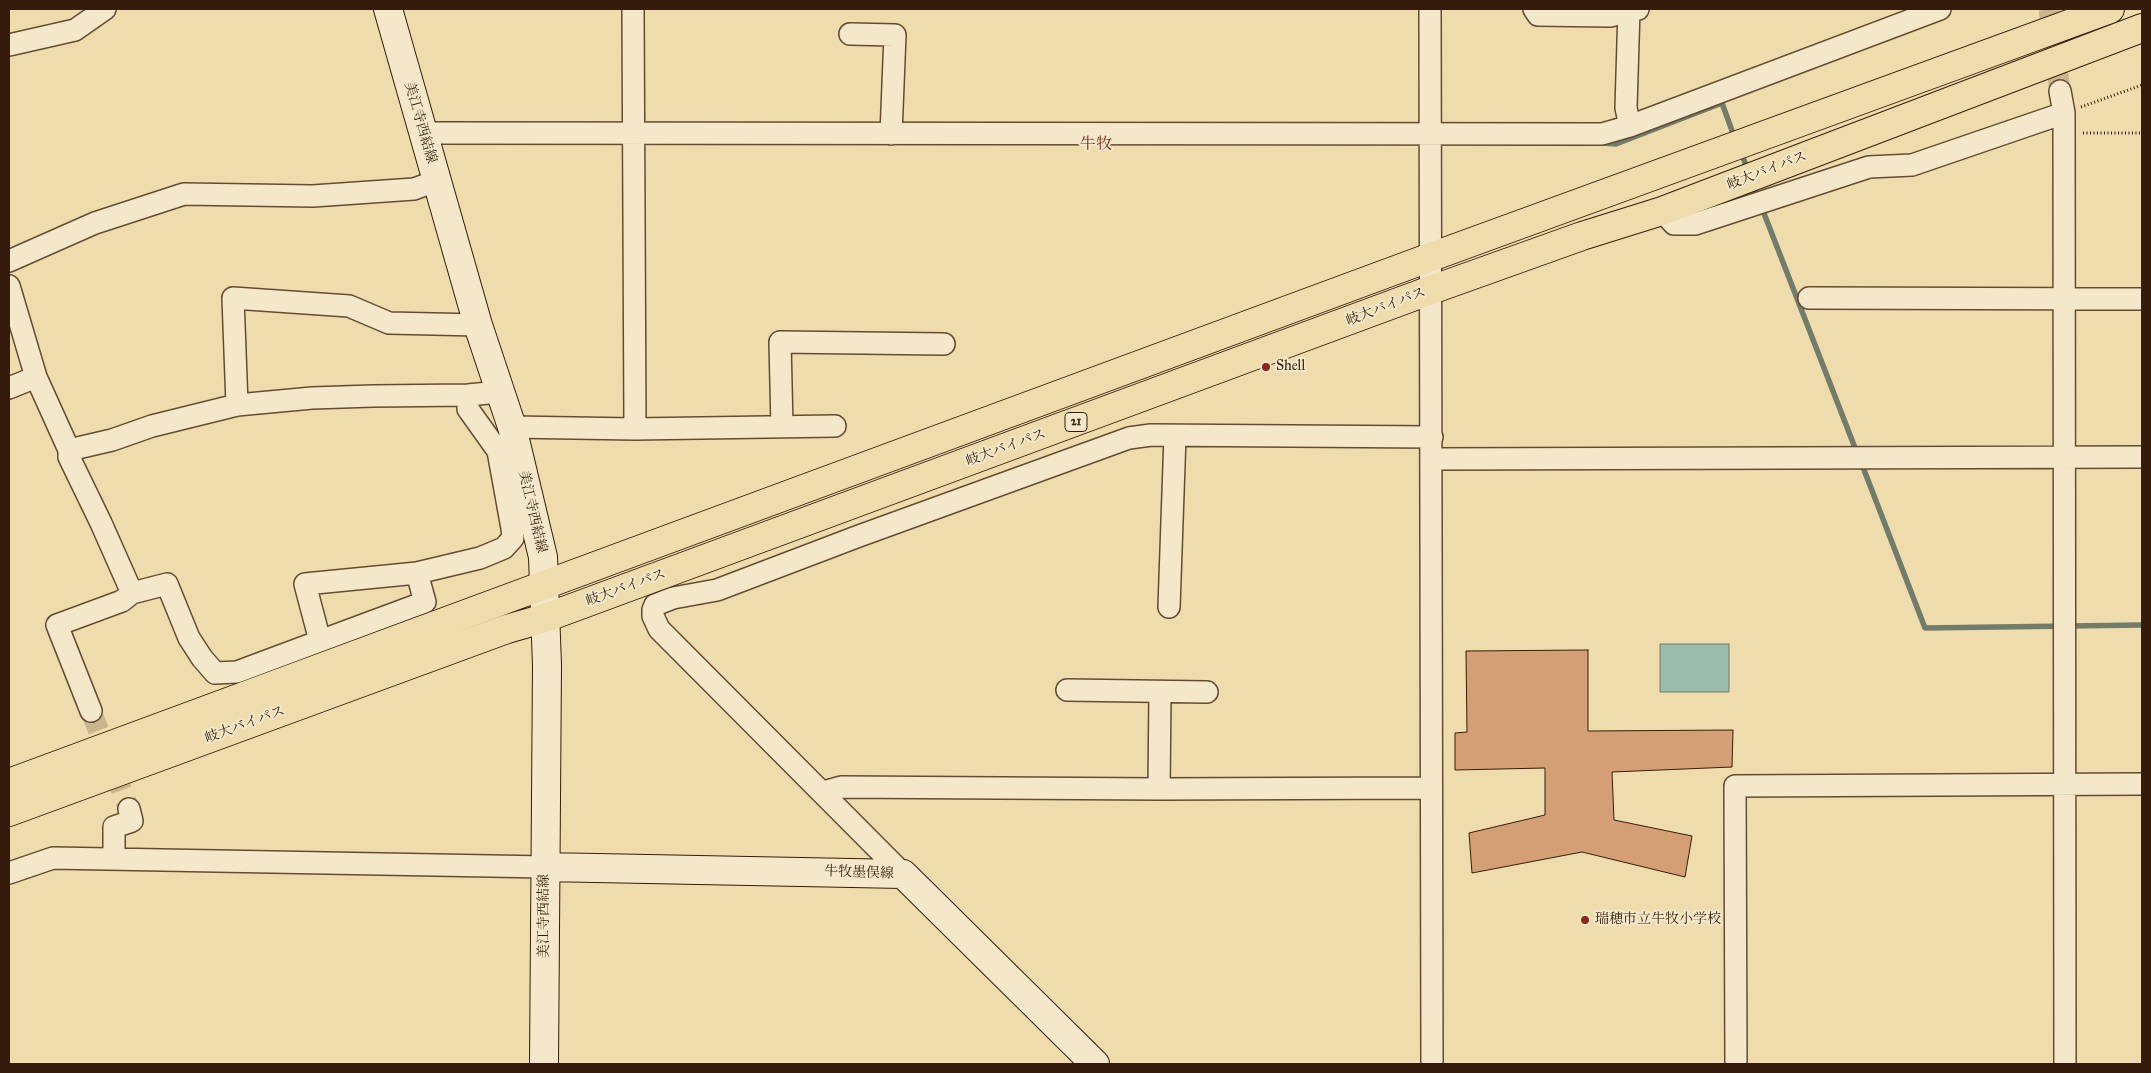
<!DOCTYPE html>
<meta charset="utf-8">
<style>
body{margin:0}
#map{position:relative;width:2151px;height:1073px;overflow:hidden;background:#efdcad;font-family:"IM FELL Great Primer",serif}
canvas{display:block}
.frame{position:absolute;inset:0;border:10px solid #351c0a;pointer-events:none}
</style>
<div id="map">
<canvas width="2151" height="1073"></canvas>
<div class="frame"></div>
</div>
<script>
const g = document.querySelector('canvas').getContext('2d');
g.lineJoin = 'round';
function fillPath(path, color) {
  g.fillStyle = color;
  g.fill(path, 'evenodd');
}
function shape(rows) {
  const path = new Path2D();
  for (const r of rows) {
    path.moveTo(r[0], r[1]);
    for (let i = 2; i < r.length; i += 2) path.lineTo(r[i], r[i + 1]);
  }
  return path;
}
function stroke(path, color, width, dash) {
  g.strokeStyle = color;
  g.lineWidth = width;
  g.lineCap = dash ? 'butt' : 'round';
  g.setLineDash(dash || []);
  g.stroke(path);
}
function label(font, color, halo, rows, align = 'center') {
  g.font = font + ' "IM FELL Great Primer","Noto Serif JP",serif';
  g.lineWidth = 4;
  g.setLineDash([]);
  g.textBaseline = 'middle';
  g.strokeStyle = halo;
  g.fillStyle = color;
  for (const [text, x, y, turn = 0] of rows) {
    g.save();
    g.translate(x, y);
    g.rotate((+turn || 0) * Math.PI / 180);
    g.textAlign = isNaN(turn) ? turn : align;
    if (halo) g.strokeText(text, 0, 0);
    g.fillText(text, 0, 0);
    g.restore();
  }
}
const water = shape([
 [1729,644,1729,692,1660,692,1660,644,1729,644]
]);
fillPath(water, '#9abcaa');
stroke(water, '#727c6a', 1);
stroke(shape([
 [1602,143,1616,144,1722,103,1735,139],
 [1741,152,1748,171],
 [1753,185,1857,453],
 [1861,462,1925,628,2142,625]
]), '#727c6a', 5.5);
const building = shape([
 [1588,650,1588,731,1733,730,1732,767,1612,772,1614,820,1692,836,1685,877,1582,852,1472,873,1469,833,1545,815,1545,768,1455,770,1455,733,1467,732,1466,651,1588,650]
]);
fillPath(building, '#d59f75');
stroke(building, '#351c0a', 1);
stroke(shape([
 [2049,9,2060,91],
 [91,711,129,809]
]), '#cab68c', 21, [21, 11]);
const minor = shape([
 [633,9,635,429],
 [1430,9,1432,1064],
 [1534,9,1538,15,1610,16,1638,9],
 [1629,9,1626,108,1630,126],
 [850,34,895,35,891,134],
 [9,45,75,30,105,9],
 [2060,91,2064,113,2065,1064],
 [423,133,1602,134,1630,126,1940,9],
 [1662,211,1674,224,1695,224,1869,167,1912,165,2064,113],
 [9,261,95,223,184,194,313,196,414,189,436,181],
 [9,286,36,377,69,450,69,457,101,523,132,593,167,584,189,638,202,658,215,673,237,672,320,641,305,584,417,573,480,558,504,548,513,538,512,528,498,451,468,409,468,395],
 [1809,298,2142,299],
 [9,388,36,377],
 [237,405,233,298,349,306,389,323,478,325],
 [512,427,635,429,835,426],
 [782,427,780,342,944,344],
 [69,450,112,440,152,426,237,405,312,398,373,396,468,395,499,392],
 [1432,459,2142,457],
 [1169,607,1175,436],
 [320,641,425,602,417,573],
 [1067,690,1207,692],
 [91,711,57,625,122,601,132,593],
 [1159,789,1160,692],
 [823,792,841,787,1159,789,1430,788],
 [114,859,114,827,132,821,129,809],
 [9,873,53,858,545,867],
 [903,874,659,629,653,616,653,610,655,605,673,598,717,590,859,536,1129,438,1151,435,1432,437],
 [1736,1064,1735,786,2142,784]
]);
const secondary = shape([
 [388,9,478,325,512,427,543,557,547,665,544,1064],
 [545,867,903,874,1095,1064]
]);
const trunk = shape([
 [9,783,1431,257,2110,9],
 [9,812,507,629,545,618,1431,290,1582,236,1662,211,2142,28]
]);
stroke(minor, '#644c33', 24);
stroke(secondary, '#351c0a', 30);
stroke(trunk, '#351c0a', 30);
stroke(shape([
 [2081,107,2142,85],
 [2083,133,2142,133]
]), '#351c0a', 3, [1, 2.5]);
stroke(minor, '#f5e8ca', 21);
stroke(secondary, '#f5e8ca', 28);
stroke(trunk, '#efdcad', 28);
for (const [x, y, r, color] of [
 [1266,367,5,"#8f2418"],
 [1585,920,5,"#8f2418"]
]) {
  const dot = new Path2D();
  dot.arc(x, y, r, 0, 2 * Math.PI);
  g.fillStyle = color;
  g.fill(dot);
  stroke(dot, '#f5e8ca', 2);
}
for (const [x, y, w] of [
 [1076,422,22]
]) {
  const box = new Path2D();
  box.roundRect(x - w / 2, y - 9.5, w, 19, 4);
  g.fillStyle = '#f5e8ca';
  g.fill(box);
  stroke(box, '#351c0a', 1);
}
label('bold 12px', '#351c0a', null, [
 ["21",1076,422]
]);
label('14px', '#351c0a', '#f5e8ca', [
 ["美江寺西結線",420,123,74],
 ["岐大バイパス",1767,171,-21],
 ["岐大バイパス",1386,307,-21],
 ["岐大バイパス",1006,448,-20],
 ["美江寺西結線",532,512,77],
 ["岐大バイパス",626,588,-20],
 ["岐大バイパス",245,725,-20],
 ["牛牧墨俣線",859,873,2],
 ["美江寺西結線",545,916,-90]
]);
label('14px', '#351c0a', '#f5e8ca', [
 ["Shell",1276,367],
 ["瑞穂市立牛牧小学校",1595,920]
], 'left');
label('16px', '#7a1f14', '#f5e8ca', [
 ["牛牧",1096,145]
]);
</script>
